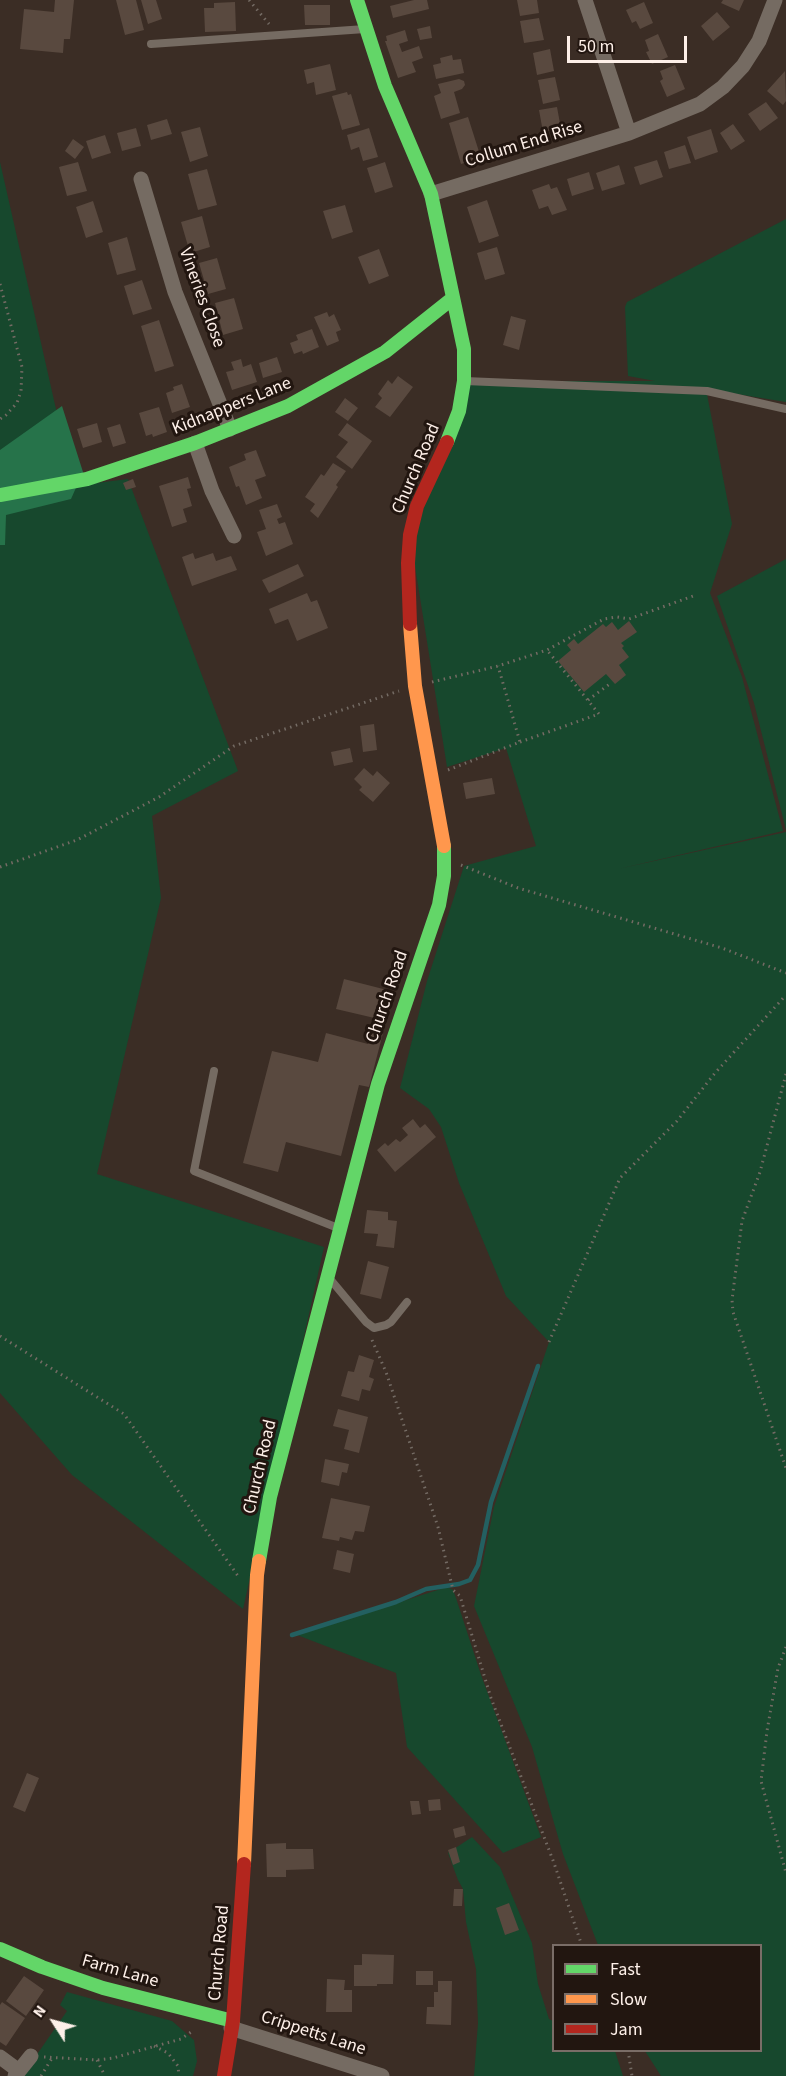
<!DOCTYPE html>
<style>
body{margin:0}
#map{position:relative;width:786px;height:2076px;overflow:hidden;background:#3b2d25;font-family:"Source Sans 3",sans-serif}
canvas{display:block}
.legend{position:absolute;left:552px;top:1944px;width:210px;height:108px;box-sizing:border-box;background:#221610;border:2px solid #7a6d67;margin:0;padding:8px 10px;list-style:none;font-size:18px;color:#fef0e9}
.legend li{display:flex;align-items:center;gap:12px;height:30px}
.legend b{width:30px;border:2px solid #7a6d67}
.north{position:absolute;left:24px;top:1992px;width:60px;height:60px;-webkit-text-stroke:4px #221610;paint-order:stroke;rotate:306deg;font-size:16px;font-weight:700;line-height:24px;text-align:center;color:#fef0e9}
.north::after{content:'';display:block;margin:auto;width:21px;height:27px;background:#fef0e9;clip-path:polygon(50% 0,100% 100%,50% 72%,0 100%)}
.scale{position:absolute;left:567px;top:36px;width:120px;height:27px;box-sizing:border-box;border:3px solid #fef0e9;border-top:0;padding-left:8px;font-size:18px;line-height:21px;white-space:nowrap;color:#fef0e9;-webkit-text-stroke:4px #221610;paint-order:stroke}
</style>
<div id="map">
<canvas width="786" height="2076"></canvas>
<ul class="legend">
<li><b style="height:8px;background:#63d668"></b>Fast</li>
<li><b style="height:8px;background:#ff974d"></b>Slow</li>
<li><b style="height:8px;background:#b3261e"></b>Jam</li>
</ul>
<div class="north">N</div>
<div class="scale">50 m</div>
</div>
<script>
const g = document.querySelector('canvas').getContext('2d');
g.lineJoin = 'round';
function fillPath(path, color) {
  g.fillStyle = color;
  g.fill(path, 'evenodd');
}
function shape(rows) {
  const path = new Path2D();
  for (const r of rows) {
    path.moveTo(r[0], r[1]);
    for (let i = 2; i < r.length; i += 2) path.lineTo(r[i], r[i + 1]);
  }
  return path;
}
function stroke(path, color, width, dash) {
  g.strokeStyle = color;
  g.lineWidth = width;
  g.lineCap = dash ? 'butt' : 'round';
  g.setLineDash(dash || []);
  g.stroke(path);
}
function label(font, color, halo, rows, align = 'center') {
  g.font = font + ' "Source Sans 3",sans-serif';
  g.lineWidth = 6;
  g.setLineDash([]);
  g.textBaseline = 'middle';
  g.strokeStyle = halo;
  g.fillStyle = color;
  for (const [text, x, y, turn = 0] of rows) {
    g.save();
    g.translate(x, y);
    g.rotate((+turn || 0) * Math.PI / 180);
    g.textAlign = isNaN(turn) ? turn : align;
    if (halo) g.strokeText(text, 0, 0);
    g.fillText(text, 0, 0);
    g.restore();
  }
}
fillPath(shape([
 [0,162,68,462,0,470],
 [786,219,786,402,706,389,732,524,710,593,742,677,783,831,618,869,786,832,786,2076,661,2076,645,2051,760,2050,760,1946,598,1945,563,1854,532,1747,474,1606,494,1507,549,1342,506,1296,459,1183,441,1127,429,1109,400,1088,427,981,464,866,536,846,506,748,447,767,410,535,464,381,655,381,628,376,625,307,627,302],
 [128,479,238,771,152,816,161,898,97,1174,324,1247,243,1609,72,1475,0,1393,0,495],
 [786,559,786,830,754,703,717,596],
 [447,1587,453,1590,456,1598,481,1675,541,1837,503,1853,407,1747,396,1673,297,1635],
 [472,1837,500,1867,532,1943,538,1984,549,2019,553,2021,554,2050,615,2051,623,2076,474,2076,478,2023,476,1969,466,1922,463,1889,458,1880,448,1853],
 [67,1992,172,2021,194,2040,197,2061,193,2076,22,2076,67,2011,60,2005]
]), '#17482d');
fillPath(shape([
 [62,406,83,472,71,499,6,515,5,545,0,545,0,450]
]), '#26734a');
stroke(shape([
 [292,1635,396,1602,426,1589,459,1584,470,1580,478,1565,491,1502,538,1366]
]), '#236061', 4.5);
fillPath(shape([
 [55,0,74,0,70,39,64,39,63,53,20,49,24,9,54,12],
 [116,0,136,0,144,30,125,35],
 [141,0,156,0,162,19,148,24],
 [414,0,427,0,429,9,393,18,390,6],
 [517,0,537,0,539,13,520,16],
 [723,0,744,0,739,11,721,3],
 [235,2,236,31,205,32,204,8,214,8,214,3],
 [644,2,653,23,640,29,636,21,632,23,626,10],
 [304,5,330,5,330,25,305,25],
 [717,12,730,27,713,41,701,26],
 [539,18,544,40,524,43,520,21],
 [430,26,432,38,420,40,417,29],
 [405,30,408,41,399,44,402,52,419,46,423,58,412,62,416,72,398,78,385,41,387,41,386,36],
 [658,34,668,57,652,64,646,52,649,51,645,40],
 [550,49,554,71,537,75,533,53],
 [452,55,453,60,461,59,464,73,436,79,433,65,441,63,440,58],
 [330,64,336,90,316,95,314,82,307,84,304,70],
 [675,65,685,89,667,97,660,81,663,79,660,71],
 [785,71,786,101,783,105,767,91],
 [555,77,560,100,543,104,538,80],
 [459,79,464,81,465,85,462,89,454,92,460,113,441,119,434,96,441,93,438,84],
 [347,92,348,95,351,94,360,125,342,130,332,96],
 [766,102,778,118,760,131,748,114],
 [557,107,561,129,543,132,539,110],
 [468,117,481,158,461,164,449,123],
 [167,119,172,134,151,140,147,125],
 [733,124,745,141,731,150,720,133],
 [200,127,208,156,190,162,181,132],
 [136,128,141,146,122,151,117,133],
 [369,128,378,157,363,161,359,147,351,150,347,135],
 [711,129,718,152,695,160,687,137],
 [105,135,111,153,92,159,86,141],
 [73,139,84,147,75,159,65,151],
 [685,145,691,163,669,169,664,152],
 [657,160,663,177,640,185,634,167],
 [78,162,87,191,67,196,59,167],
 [385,162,393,187,375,193,367,168],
 [619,165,625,184,602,191,596,173],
 [207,169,217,205,198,210,188,174],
 [589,172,594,189,572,196,567,179],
 [549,184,551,189,557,187,567,210,552,215,548,206,539,209,532,190],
 [487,200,499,236,479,243,467,207],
 [93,201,103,232,86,238,76,207],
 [345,205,353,232,332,239,323,211],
 [202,216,210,247,190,253,181,222],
 [127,237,136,270,117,275,108,243],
 [497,247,505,274,485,280,477,253],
 [379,249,389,276,369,284,358,257],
 [217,258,226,289,208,294,199,263],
 [142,280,152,309,133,315,124,286],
 [234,298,243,329,223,335,215,303],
 [327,312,329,317,334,314,341,330,336,332,339,341,327,346,314,317],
 [511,316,526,320,519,350,503,345],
 [159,320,174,366,155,372,141,326],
 [312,329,319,347,303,354,302,351,294,354,290,343,298,340,296,335],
 [277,357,282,372,263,378,259,363],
 [241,359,243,367,251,364,257,382,232,390,226,372,234,370,231,362],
 [398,376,413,387,390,417,375,407,382,398,378,394,388,380,392,384],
 [182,384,190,407,172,413,166,393,174,390,173,387],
 [345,398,358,408,348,421,335,412],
 [159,407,167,432,153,437,152,434,146,436,139,413],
 [97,423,102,442,83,448,77,429],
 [347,423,372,441,352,469,336,457,348,442,338,435],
 [120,424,126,443,113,447,107,428],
 [256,450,266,476,255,480,262,498,246,505,239,486,236,487,229,467,246,460,244,454],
 [333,463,346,471,336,485,338,487,318,518,310,511,315,504,305,497,321,474,324,476],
 [188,477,191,488,187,489,192,506,183,509,187,522,172,527,159,486],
 [133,479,136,487,126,490,123,483],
 [277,504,282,517,277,519,279,524,285,522,293,544,266,556,257,532,266,529,259,510],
 [193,553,195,559,213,553,216,561,231,556,237,570,192,586,182,557],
 [298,564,304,576,269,593,262,580],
 [307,593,311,602,317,600,328,628,297,641,288,619,275,624,269,609],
 [629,621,637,632,621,643,624,646,622,648,629,657,619,665,626,675,615,684,606,674,584,692,558,661,571,650,567,645,574,639,578,644,603,624,606,627,612,622,618,630],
 [374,724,377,750,363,752,360,726],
 [350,748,353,762,334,766,331,752],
 [364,768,373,776,377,771,390,783,373,802,359,790,362,787,354,779],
 [492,778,495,794,466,799,463,783],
 [344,979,391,991,383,1020,336,1009],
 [372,1030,383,1033,369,1087,359,1085,341,1156,286,1142,278,1172,243,1163,272,1051,318,1062,326,1033,368,1044],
 [413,1119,420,1128,425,1124,436,1137,395,1172,377,1150,385,1143,388,1146,396,1139,400,1142,408,1135,402,1128],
 [367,1210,388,1212,388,1220,397,1221,394,1248,376,1246,378,1234,364,1233],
 [368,1261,389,1267,381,1299,360,1294],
 [359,1355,374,1360,369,1377,374,1379,370,1391,362,1389,359,1401,341,1396,348,1371,354,1372],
 [338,1409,368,1417,359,1453,344,1449,349,1430,333,1426],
 [325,1459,349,1464,347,1473,342,1472,339,1486,321,1482],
 [331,1498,370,1506,364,1532,355,1531,352,1540,340,1537,339,1541,322,1538],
 [337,1550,354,1554,350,1573,333,1569],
 [27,1773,39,1778,25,1812,13,1807],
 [440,1799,441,1810,429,1811,428,1800],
 [410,1801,419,1801,421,1814,412,1815],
 [464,1826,466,1835,455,1838,453,1829],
 [286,1843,286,1849,313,1849,314,1869,286,1870,286,1877,267,1877,266,1844],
 [456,1847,460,1862,453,1865,448,1850],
 [454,1889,463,1889,462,1906,453,1906],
 [509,1903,519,1930,505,1935,496,1908],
 [362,1954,394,1955,393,1984,377,1984,377,1986,354,1986,354,1965,362,1965],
 [416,1971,433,1971,433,1985,416,1985],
 [24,1976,44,1990,26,2016,6,2001],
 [327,1979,345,1980,344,1990,352,1990,352,2012,326,2012],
 [438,1981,452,1981,451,2025,426,2024,427,2007,434,2007,434,1992,438,1992],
 [2,2002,25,2018,6,2046,0,2042,0,2005]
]), '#59493f');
stroke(shape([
 [249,0,269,24],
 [0,284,22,367,21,391,17,403,6,415,0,419],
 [432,682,498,666,547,650,604,619,617,617,629,619,696,595],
 [588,700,611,683],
 [520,742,599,714,547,650],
 [448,770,520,742,498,666],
 [461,865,518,888,722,948,786,973],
 [0,867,77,840,159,797,234,746,399,691],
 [786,1074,760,1172,742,1221,732,1300,733,1312,786,1468],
 [0,1336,124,1414,238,1576],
 [372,1340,386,1372,438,1527,453,1590,460,1596,491,1698,554,1863,582,1946],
 [549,1342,620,1178,677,1121,715,1073,786,995],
 [786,1647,778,1668,767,1731,761,1781,786,1873],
 [154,2046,168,2053,178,2066,179,2076],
 [628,2050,632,2076],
 [44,2057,97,2060,113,2058,181,2039,194,2030],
 [97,2060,105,2076],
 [41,2076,52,2058]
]), '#746b64', 3, [1.5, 4.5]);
stroke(shape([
 [151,44,365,29],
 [465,381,707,391,786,409],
 [214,1071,194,1171,338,1228],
 [330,1279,366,1322,374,1328,386,1325,391,1322,407,1302]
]), '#756b62', 8);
stroke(shape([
 [585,0,629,133],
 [141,179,175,292,230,429],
 [431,194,629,133,700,104,723,87,743,66,759,41,775,0],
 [195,443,212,491,234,536],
 [231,2028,382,2076],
 [0,2057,19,2071],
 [15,2076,31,2056]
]), '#756b62', 15);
stroke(shape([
 [357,0,385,86,431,194,464,349,464,381,459,411,447,442],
 [0,495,87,479,195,443,288,406,385,352,453,298],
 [259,1561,270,1497,378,1084,439,905,444,876,444,846],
 [0,1949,42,1967,103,1988,233,2021]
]), '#63d668', 14);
stroke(shape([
 [410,624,415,686,444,846],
 [244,1864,257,1575,259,1561]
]), '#ff974d', 14);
stroke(shape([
 [410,624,408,563,410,535,417,506,447,442],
 [224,2076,233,2021,244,1864]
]), '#b3261e', 14);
label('18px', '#fef0e9', '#221610', [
 ["Collum End Rise",524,145,-17],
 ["Vineries Close",201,298,70],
 ["Kidnappers Lane",232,407,-22],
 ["Church Road",417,469,-67],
 ["Church Road",388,997,-71],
 ["Church Road",261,1467,-77],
 ["Church Road",220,1953,-85],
 ["Farm Lane",120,1972,16],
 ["Crippetts Lane",313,2034,18]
]);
</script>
